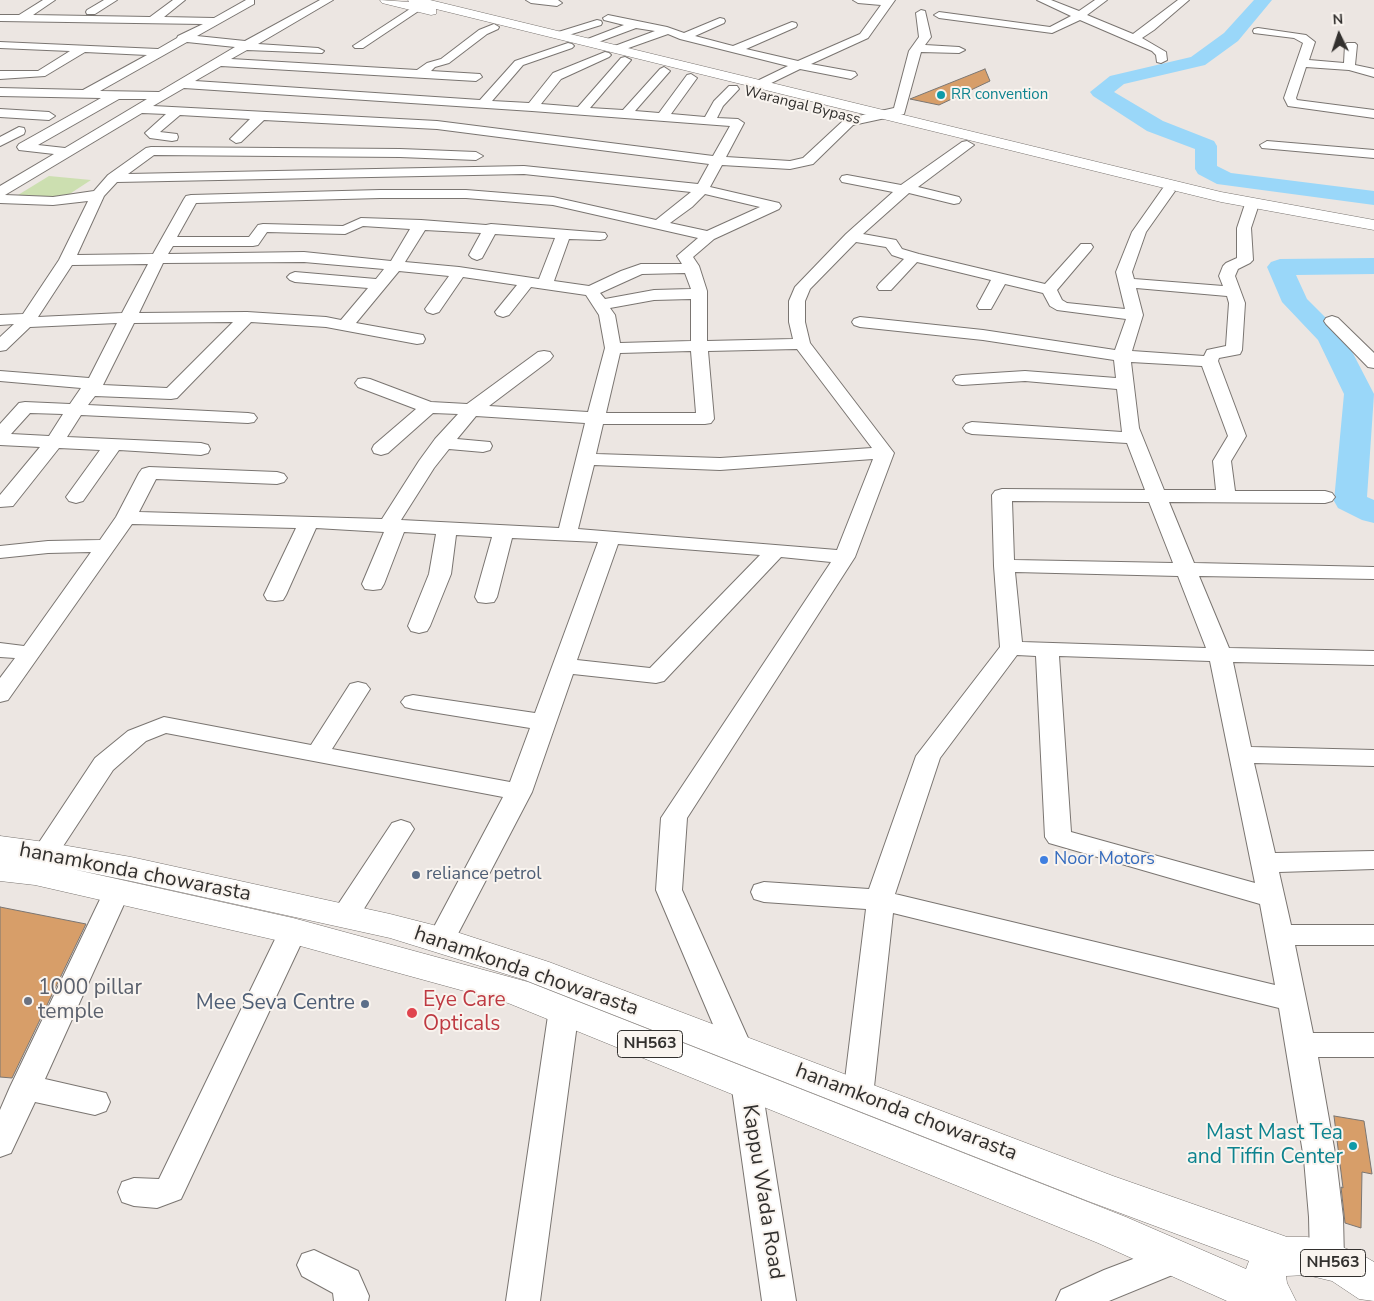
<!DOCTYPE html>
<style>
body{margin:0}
#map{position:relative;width:1374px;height:1301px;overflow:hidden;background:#ece6e2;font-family:"Nunito Sans",sans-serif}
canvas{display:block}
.north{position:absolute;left:1314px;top:10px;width:50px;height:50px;-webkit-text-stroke:4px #f9f4ef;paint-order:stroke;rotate:356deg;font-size:14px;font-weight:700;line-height:20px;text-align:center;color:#32302e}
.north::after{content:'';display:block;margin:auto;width:18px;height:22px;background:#32302e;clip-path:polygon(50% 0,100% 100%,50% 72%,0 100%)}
</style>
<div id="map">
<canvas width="1374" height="1301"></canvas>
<div class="north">N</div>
</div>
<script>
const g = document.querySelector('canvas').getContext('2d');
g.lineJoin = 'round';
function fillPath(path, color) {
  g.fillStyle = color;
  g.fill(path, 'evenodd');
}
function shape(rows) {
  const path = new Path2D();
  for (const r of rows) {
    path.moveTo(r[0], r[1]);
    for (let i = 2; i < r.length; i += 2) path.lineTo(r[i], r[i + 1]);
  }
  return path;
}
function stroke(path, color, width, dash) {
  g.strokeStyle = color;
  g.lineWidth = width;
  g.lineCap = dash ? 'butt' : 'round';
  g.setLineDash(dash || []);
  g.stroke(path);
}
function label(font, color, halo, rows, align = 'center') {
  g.font = font + ' "Nunito Sans",sans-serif';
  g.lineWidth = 4;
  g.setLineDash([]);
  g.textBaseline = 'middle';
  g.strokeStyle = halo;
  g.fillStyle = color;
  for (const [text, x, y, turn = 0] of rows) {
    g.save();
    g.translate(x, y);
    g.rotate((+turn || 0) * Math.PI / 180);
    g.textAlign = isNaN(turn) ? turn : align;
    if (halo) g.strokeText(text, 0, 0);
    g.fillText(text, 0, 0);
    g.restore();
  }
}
fillPath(shape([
 [49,176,91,180,65,197,18,195]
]), '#ccdfb0');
fillPath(shape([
 [1254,0,1272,0,1238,41,1205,65,1124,84,1114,92,1163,121,1214,141,1217,146,1217,166,1231,173,1374,191,1374,205,1217,184,1198,174,1195,169,1195,149,1147,131,1093,96,1090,92,1110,76,1191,57,1224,33,1254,0],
 [1374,258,1374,274,1296,275,1307,299,1344,336,1374,394,1367,497,1374,500,1374,523,1362,520,1338,508,1334,501,1344,394,1318,340,1282,302,1267,267,1271,262,1280,259,1374,258]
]), '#9ad7f9');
const building = shape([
 [985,69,990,81,939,105,910,99,985,69],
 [0,907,86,924,12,1078,0,1077,0,907],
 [1334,1116,1364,1121,1372,1174,1362,1172,1361,1228,1345,1223,1341,1187,1343,1188,1334,1116]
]);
fillPath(building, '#d79e69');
stroke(building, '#7b7672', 1);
const minor = shape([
 [43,0,55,0,33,15,150,17,173,0,185,0,164,17,214,18,246,0,254,0,254,4,197,36,245,41,320,0,333,0,258,44,318,48,324,51,322,53,247,50,231,59,417,70,427,63,441,59,479,30,494,24,499,27,498,29,487,34,449,63,435,67,431,71,480,74,482,77,476,81,221,66,195,81,480,100,515,61,568,43,572,44,574,46,572,48,523,65,492,101,529,103,553,73,605,52,609,53,611,55,609,57,561,79,541,104,578,107,621,58,625,57,631,60,590,108,623,110,660,69,664,67,670,71,635,111,659,113,687,75,691,74,697,78,671,114,705,117,714,101,729,86,737,86,739,89,723,106,717,118,738,119,744,123,726,157,790,161,803,158,845,119,894,108,909,51,919,37,916,13,921,10,925,11,931,37,925,45,959,47,965,50,959,53,921,52,904,114,853,125,813,164,790,169,722,165,710,187,779,203,781,206,779,209,714,239,693,257,699,266,707,291,707,341,793,339,789,322,789,301,795,287,846,234,893,192,842,182,840,179,842,176,847,175,901,185,962,142,967,141,974,145,918,187,959,197,961,200,959,203,954,204,909,193,863,234,896,240,902,249,919,254,1045,284,1081,244,1091,244,1093,247,1091,250,1057,290,1062,300,1067,303,1125,309,1116,272,1132,232,1163,188,1168,187,1175,191,1146,232,1132,272,1134,279,1223,286,1219,276,1223,266,1226,263,1237,258,1237,228,1245,204,1247,201,1252,200,1257,201,1259,204,1251,228,1253,260,1250,263,1238,269,1235,276,1245,303,1242,350,1240,354,1219,358,1218,361,1246,436,1231,461,1235,491,1325,491,1332,493,1335,497,1332,501,1325,503,1169,502,1194,563,1374,567,1374,579,1199,576,1229,648,1374,651,1374,665,1233,662,1251,747,1374,750,1374,766,1254,763,1275,853,1374,851,1374,869,1279,872,1291,925,1374,925,1374,945,1295,945,1313,1033,1374,1033,1374,1057,1318,1057,1336,1159,1343,1217,1344,1260,1339,1271,1327,1275,1315,1271,1310,1260,1309,1217,1304,1159,1279,1008,893,913,873,1096,869,1105,858,1109,847,1105,843,1096,866,909,764,902,754,899,751,892,754,885,764,882,869,889,916,756,1000,647,994,566,992,495,995,491,1002,489,1145,490,1127,443,972,434,966,432,963,428,966,424,972,422,1122,432,1117,389,1025,381,962,385,956,384,953,380,956,376,962,375,1025,371,1116,378,1114,360,983,340,860,327,854,325,852,322,854,319,860,317,983,330,1115,350,1126,319,1057,310,1050,306,1043,293,1005,284,991,309,979,309,977,306,991,280,917,262,891,290,879,290,877,287,879,284,904,259,892,255,886,247,856,242,810,289,805,301,805,322,810,343,894,453,855,557,687,818,682,890,752,1047,748,1055,737,1059,726,1055,656,890,661,818,831,562,781,557,664,681,656,683,573,674,532,792,451,947,441,950,431,947,427,940,503,797,166,733,146,741,113,770,54,860,45,862,36,860,32,853,95,758,128,731,164,717,311,745,350,684,358,682,366,684,370,689,332,749,510,782,530,728,413,709,405,707,401,702,405,697,413,695,535,713,598,542,512,538,497,597,494,602,486,603,478,602,475,597,492,537,456,535,451,574,430,626,427,631,419,633,411,631,408,626,429,574,436,534,404,532,384,584,381,589,373,590,365,589,362,584,384,532,316,528,286,595,283,600,275,601,267,600,264,595,296,528,132,524,8,700,0,702,0,678,15,658,0,657,0,643,24,646,91,552,48,553,0,558,0,546,48,541,100,540,116,517,139,473,142,469,149,467,277,472,284,474,287,478,284,482,277,484,156,479,139,512,382,519,419,461,435,439,458,414,433,413,388,453,381,455,374,453,372,449,374,445,416,409,358,387,355,383,358,379,364,378,370,379,431,402,467,404,538,352,544,351,550,352,553,356,550,360,489,406,588,412,605,348,599,315,586,295,531,287,509,315,503,317,497,315,495,312,517,285,463,277,439,312,433,314,427,312,425,309,449,276,399,271,356,323,423,335,425,339,423,343,417,344,326,327,251,322,177,398,171,399,95,396,88,405,248,413,254,414,257,418,254,422,248,423,81,415,67,437,201,443,208,445,210,449,208,453,201,455,119,450,83,501,76,503,69,501,66,497,100,450,59,448,13,506,0,507,0,495,40,447,0,445,0,424,19,403,25,402,70,404,81,388,0,381,0,371,89,378,117,323,30,327,6,350,0,351,0,337,14,324,0,325,0,315,23,314,59,260,88,201,53,205,0,203,0,186,54,154,19,150,17,147,19,144,101,98,0,96,0,88,83,90,147,55,85,52,45,76,0,79,0,71,38,71,70,51,0,48,0,42,158,49,177,38,178,36,203,24,0,21,0,15,19,15,43,0],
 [187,42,235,47,159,92,100,91,187,42],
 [184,88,532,111,730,126,713,156,437,121,153,106,184,88],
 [119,99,147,99,65,148,38,145,119,99],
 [142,113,166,114,145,133,150,138,172,141,177,140,178,137,177,134,160,132,180,115,250,119,230,139,236,143,241,142,264,120,437,129,709,164,698,184,524,166,128,174,154,155,400,157,476,160,483,156,476,152,400,149,151,147,146,148,108,175,94,191,53,197,5,195,142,113],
 [524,174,691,192,656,220,553,197,466,190,380,190,191,195,186,196,184,199,153,254,77,255,104,196,117,182,524,174],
 [705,194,760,207,707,231,670,223,692,207,705,194],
 [380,198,466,198,553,205,698,238,677,256,682,264,641,264,621,271,589,286,554,281,569,239,600,240,605,239,607,236,605,233,491,224,486,225,421,220,361,218,343,226,263,224,258,225,249,237,177,237,196,203,380,198],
 [363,226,410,229,391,261,304,252,168,254,173,246,253,246,258,245,267,232,345,234,363,226],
 [425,230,481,233,469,255,472,258,477,260,482,258,495,234,555,238,539,279,459,267,405,262,425,230],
 [304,262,384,269,376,279,295,272,290,274,287,277,290,280,295,282,368,288,341,320,326,317,247,312,139,313,163,263,304,262],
 [148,264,122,313,38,317,72,265,148,264],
 [685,273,691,289,654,290,605,299,600,293,642,274,685,273],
 [1136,288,1227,296,1229,303,1226,346,1207,350,1204,356,1132,351,1143,315,1136,288],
 [691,299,691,341,620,343,615,315,610,308,654,300,691,299],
 [233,322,167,388,103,385,134,323,233,322],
 [797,349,872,448,720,458,596,454,603,424,705,424,711,423,714,419,708,351,797,349],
 [691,351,696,413,606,413,620,353,691,351],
 [1131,362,1202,366,1228,436,1213,461,1216,490,1164,490,1139,428,1131,362],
 [30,413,63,414,49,436,11,434,30,413],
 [476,416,585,423,559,528,401,520,434,468,449,449,483,452,490,450,492,446,490,442,457,439,476,416],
 [873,459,837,550,578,529,594,465,720,470,873,459],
 [1012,501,1149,502,1173,563,1014,560,1012,501],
 [618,544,760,555,650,668,577,660,618,544],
 [1015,572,1178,576,1206,648,1022,642,1015,572],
 [1017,655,1036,656,1045,837,1049,843,1260,904,1275,985,895,894,940,758,1017,655],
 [1059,656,1210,661,1255,883,1071,832,1059,656],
 [104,0,117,0,95,14,87,14,86,12,87,10,104,0],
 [526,0,558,0,562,3,557,6,531,3,526,0],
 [853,0,895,0,868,38,811,64,855,72,857,75,851,79,800,69,761,88,755,84,757,81,788,66,680,39,668,34,620,51,612,51,610,49,612,47,655,31,636,28,593,44,585,44,583,42,585,40,624,25,604,20,603,18,608,15,667,27,684,33,720,18,724,19,725,21,724,23,695,36,733,46,792,22,796,23,797,25,796,27,746,49,798,61,860,34,881,5,858,3,853,0],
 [1037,0,1051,0,1079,11,1095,0,1107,0,1087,15,1133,34,1178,0,1189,0,1154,30,1142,38,1166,52,1167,60,1161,63,1157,62,1156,55,1152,51,1080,20,1052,33,939,18,934,15,939,12,1050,27,1071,16,1037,0],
 [416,5,420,6,421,8,420,10,363,48,355,48,353,46,416,5],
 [597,20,601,21,602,23,601,25,559,38,553,35,555,33,597,20],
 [1258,28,1306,35,1315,42,1309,60,1344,63,1345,45,1347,43,1355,43,1357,45,1355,65,1374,69,1374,77,1349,70,1306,67,1296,98,1297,100,1374,110,1374,118,1288,106,1284,98,1303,43,1294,38,1254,33,1253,31,1254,29,1258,28],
 [0,109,49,112,55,116,49,120,0,117,0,109],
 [19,127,24,128,25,131,24,134,0,146,0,137,19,127],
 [1267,141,1374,150,1374,158,1262,148,1260,145,1267,141],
 [1332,316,1338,318,1374,353,1374,368,1368,367,1326,324,1324,321,1326,318,1332,316],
 [401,820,410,823,414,829,355,923,345,926,335,923,331,916,335,909,392,823,401,820],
 [117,881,127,884,130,891,45,1079,106,1093,110,1102,106,1111,95,1115,35,1102,11,1153,0,1157,0,1110,10,1087,104,891,107,884,117,881],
 [293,921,303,924,307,931,181,1199,157,1208,134,1206,122,1202,118,1192,122,1182,134,1178,159,1179,279,931,283,924,293,921],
 [564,998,574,1001,579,1009,540,1301,506,1301,549,1009,554,1001,564,998],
 [746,1070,757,1073,761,1082,796,1301,762,1301,731,1082,735,1073,746,1070],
 [1175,1243,1187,1247,1192,1258,1187,1269,1109,1301,1056,1301,1061,1290,1104,1270,1175,1243],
 [314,1250,358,1271,369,1296,368,1301,334,1301,333,1293,302,1276,297,1265,302,1254,314,1250]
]);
const major = shape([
 [380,0,409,2,408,0,430,0,1221,192,1374,220,1374,230,1221,202,436,9,436,14,431,15,382,3,380,0]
]);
const highway = shape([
 [0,836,45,842,131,857,390,914,441,927,549,962,1113,1176,1287,1237,1307,1237,1327,1241,1362,1255,1374,1262,1374,1301,1359,1299,1332,1281,1307,1275,1286,1276,1287,1283,1296,1301,1227,1301,1098,1243,508,1003,293,944,35,885,0,881,0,836],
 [72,869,131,881,390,938,525,980,1088,1201,1249,1261,1246,1269,1126,1217,528,982,293,918,72,869]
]);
stroke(minor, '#7a7571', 2);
stroke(major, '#7a7571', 1);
stroke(highway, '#7a7571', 1);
fillPath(minor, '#fff');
fillPath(major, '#fff');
fillPath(highway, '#fff');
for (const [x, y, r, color] of [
 [941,95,5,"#0f9aa8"],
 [1044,860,5,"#3f7fe0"],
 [416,875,5,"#5c6f8a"],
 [28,1001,5,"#6b7280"],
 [365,1004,5,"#5c6f8a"],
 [412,1013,6,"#e0444e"],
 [1353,1146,5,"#0f9aa8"]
]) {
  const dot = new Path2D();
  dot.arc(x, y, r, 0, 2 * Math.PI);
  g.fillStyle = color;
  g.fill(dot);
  stroke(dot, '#f9f4ef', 2);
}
label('15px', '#0d838f', '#f9f4ef', [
 ["RR convention",951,95]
], 'left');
label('15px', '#32302e', '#f9f4ef', [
 ["Warangal Bypass",802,106,14]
]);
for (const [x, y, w] of [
 [650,1044,65],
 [1333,1263,65]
]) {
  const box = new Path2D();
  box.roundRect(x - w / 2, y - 13.5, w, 27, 4);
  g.fillStyle = '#f9f4ef';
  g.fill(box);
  stroke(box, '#32302e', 1);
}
label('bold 16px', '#32302e', null, [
 ["NH563",650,1044],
 ["NH563",1333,1263]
]);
label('18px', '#366cbe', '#f9f4ef', [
 ["Noor Motors",1054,860]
], 'left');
label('18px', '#4e5e75', '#f9f4ef', [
 ["reliance petrol",426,875]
], 'left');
label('21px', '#32302e', '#f9f4ef', [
 ["hanamkonda chowarasta",135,873,11],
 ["hanamkonda chowarasta",526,972,19],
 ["hanamkonda chowarasta",906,1113,21],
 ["Kappu Wada Road",762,1192,81]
]);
label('21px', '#5b616d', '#f9f4ef', [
 ["1000 pillar",38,989],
 ["temple",38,1013]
], 'left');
label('21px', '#be3a42', '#f9f4ef', [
 ["Eye Care",423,1001],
 ["Opticals",423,1025]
], 'left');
label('21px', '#4e5e75', '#f9f4ef', [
 ["Mee Seva Centre",355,1004]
], 'right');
label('21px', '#0d838f', '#f9f4ef', [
 ["Mast Mast Tea",1343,1134],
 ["and Tiffin Center",1343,1158]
], 'right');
</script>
